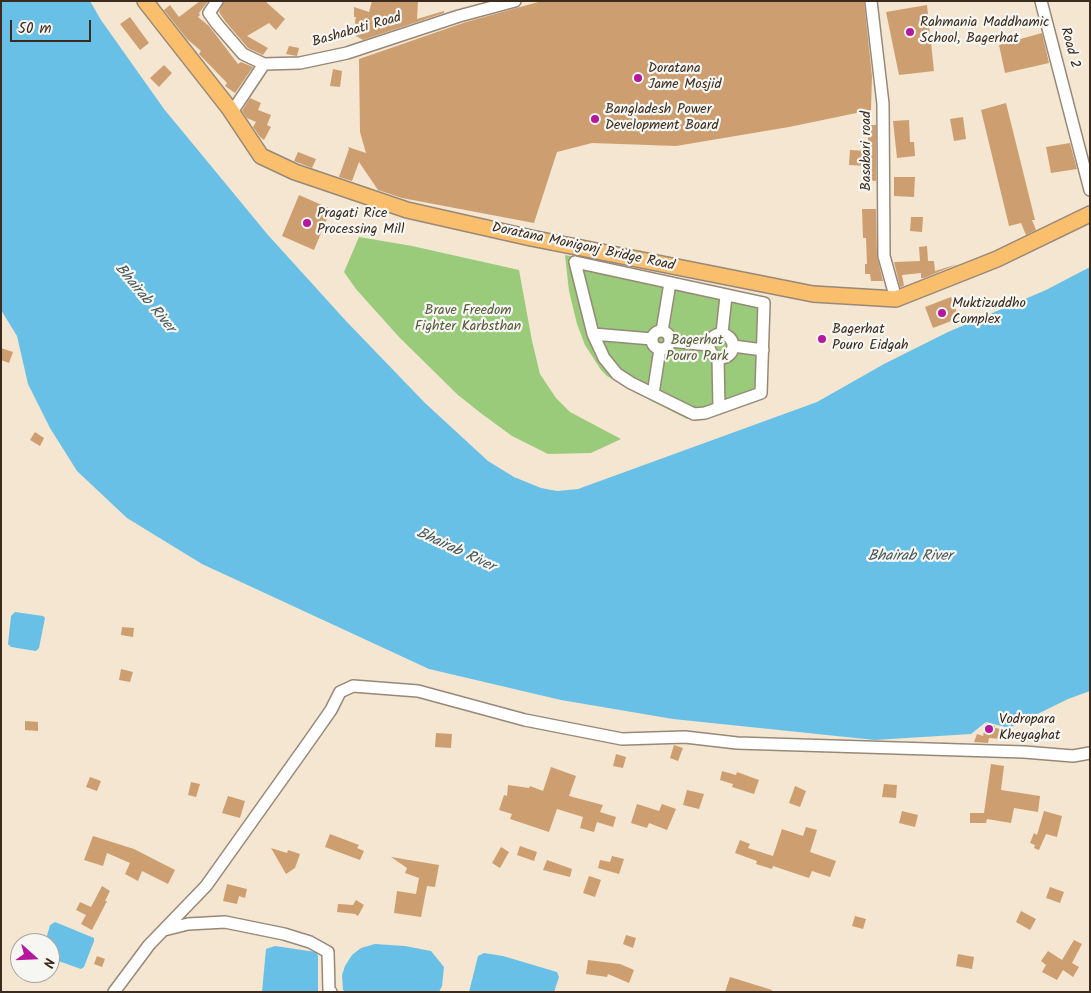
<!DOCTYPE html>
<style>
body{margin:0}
#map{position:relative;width:1091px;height:993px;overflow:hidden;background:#f4e6d1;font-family:Kalam,sans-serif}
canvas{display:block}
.frame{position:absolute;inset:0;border:2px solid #3b2a1e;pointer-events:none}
.north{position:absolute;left:10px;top:933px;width:50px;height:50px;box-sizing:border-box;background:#f6f6f2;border:1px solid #aba49d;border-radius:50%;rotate:110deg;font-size:14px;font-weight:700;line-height:20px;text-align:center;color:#3b2a1e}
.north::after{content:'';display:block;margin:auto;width:18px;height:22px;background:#b5179e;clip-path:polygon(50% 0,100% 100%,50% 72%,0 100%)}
.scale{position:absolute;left:10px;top:20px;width:81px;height:22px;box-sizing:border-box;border:2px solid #3b2a1e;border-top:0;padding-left:6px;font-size:15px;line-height:18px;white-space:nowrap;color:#3b2a1e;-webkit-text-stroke:4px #f6f6f2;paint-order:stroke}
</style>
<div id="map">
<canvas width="1091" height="993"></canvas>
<div class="frame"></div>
<div class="north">N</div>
<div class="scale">50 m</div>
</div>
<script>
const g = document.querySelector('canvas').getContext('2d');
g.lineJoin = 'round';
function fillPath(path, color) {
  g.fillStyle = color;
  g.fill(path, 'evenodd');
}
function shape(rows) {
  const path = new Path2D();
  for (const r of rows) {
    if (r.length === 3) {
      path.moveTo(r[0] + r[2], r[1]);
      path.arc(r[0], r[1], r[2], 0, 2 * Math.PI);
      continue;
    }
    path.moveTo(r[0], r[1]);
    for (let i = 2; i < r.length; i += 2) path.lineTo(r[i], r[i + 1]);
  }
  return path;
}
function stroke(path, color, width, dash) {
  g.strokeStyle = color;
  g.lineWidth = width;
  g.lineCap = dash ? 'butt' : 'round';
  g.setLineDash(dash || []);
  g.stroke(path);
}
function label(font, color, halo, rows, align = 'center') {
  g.font = font + ' Kalam,sans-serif';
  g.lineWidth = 4.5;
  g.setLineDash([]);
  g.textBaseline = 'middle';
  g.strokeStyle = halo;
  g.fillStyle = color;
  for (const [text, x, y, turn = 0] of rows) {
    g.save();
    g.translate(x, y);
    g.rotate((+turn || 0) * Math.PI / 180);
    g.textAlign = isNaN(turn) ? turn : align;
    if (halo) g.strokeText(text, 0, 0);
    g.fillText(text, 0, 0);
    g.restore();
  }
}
fillPath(shape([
 [359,237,412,246,519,270,532,341,540,374,556,398,570,412,621,439,591,453,548,454,512,436,482,414,458,395,399,337,356,289,344,272],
 [565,255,769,298,765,395,691,419,687,419,636,393,607,376,601,370,585,345,577,324,569,291]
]), '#99cb7b');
fillPath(shape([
 [1,1,90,1,101,20,164,109,268,235,346,321,425,403,488,461,514,477,541,488,557,491,578,489,817,402,884,364,948,332,1046,290,1090,267,1090,691,1068,699,1009,728,986,722,971,734,875,740,673,719,561,700,429,669,202,564,127,518,77,471,50,428,28,384,17,336,1,310],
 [15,612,43,616,45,618,39,648,36,651,11,647,8,644,11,616],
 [55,922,94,938,94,941,84,967,81,969,50,958,50,943,45,943,50,925],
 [375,944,405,946,431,951,444,967,442,986,439,992,346,992,343,990,342,975,345,966,352,955,361,948],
 [275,946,316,952,318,956,318,992,262,992,266,949],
 [484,953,503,956,557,972,559,977,554,992,469,992,478,956]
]), '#69c0e6');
fillPath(shape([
 [200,1,208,1,199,13,200,15,198,17,209,26,238,64,241,62,253,67,235,93,225,86,227,83,199,54,201,51,187,39,164,10,170,5,179,17],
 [224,1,265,1,285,19,276,30,269,23,247,36,268,48,263,55,248,48,225,21,219,12],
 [372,1,418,1,417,19,444,11,444,13,363,40,356,36,355,21,356,17,354,17,354,7,369,12],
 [542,1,864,1,872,76,871,110,789,127,676,146,592,143,557,152,534,223,402,198,378,190,359,162,352,181,339,177,349,149,348,147,366,153,360,132,359,59,466,22],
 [927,5,934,71,899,75,886,12],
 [130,17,149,43,140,50,120,24],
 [1042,33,1049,63,1005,73,999,45],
 [289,46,299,48,297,56,286,54],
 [164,65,172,73,159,87,150,78],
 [333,69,342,71,340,87,330,86],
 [250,98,261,103,258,110,271,115,267,125,271,127,264,140,260,137,253,127,256,122,247,118,242,111],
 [1006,103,1035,220,1032,220,1036,230,1026,235,1021,223,1009,226,981,110],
 [963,117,966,139,954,141,950,119],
 [909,120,910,142,914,142,915,156,897,158,893,121],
 [868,125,876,125,876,181,864,180,865,166,849,165,850,150,868,151],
 [1070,143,1077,169,1051,173,1046,147],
 [298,152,316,159,312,168,294,161],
 [894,177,915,177,914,197,894,196],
 [299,195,331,209,314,250,282,236],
 [862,209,876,209,877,256,883,281,871,281,870,274,865,274,865,264,867,264,866,238,863,238],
 [911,217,923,217,922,232,910,231],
 [927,246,928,261,934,261,935,271,958,264,924,278,921,278,921,273,902,275,904,286,900,287,894,262,920,261,919,247],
 [951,297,959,318,933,328,925,307],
 [1,348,13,352,9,363,1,360],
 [35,432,44,438,40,446,30,440],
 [122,627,134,628,133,637,121,635],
 [121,669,133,672,130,682,119,680],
 [25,721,38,722,38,731,25,730],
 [986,723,995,726,995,728,1002,729,1001,739,989,738,988,743,974,742,977,734,983,736],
 [436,733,452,734,451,748,435,747],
 [674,745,683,748,678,761,670,758],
 [616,754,626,757,623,768,613,766],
 [991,764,1004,766,1001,790,1040,796,1038,812,1014,808,1011,823,987,819,986,823,970,823,970,813,984,813],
 [551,767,576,776,569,796,603,805,600,812,616,817,613,827,597,822,594,832,580,828,583,817,557,809,549,832,510,819,512,814,499,810,504,795,507,796,508,785,529,788,530,786,543,791],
 [722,771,736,775,737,772,759,780,754,794,732,787,733,784,720,780],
 [90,777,101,781,97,791,86,787],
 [191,782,200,784,196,797,188,795],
 [884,784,897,785,896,798,882,797],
 [795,786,806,791,800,807,789,803],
 [687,790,704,794,699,809,683,805],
 [228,796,245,801,240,818,222,813],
 [637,804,659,811,662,804,676,809,667,830,649,823,647,828,631,823],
 [902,811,918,815,915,827,899,823],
 [1044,811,1062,816,1057,837,1046,834,1039,850,1034,848,1035,845,1030,843,1034,833,1037,835],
 [806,827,817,830,810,852,836,861,830,877,812,871,809,878,773,866,772,869,756,864,757,861,735,853,740,840,750,844,748,848,773,856,782,829,803,836],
 [330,834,359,845,357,848,364,851,360,860,325,847],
 [93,836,134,849,175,870,168,884,142,871,138,881,125,874,130,863,107,853,103,866,84,860],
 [520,846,537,852,534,861,517,855],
 [501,847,509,852,500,868,492,863],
 [271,848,287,853,288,850,300,854,295,868,286,874],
 [612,856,624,859,619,874,598,868,600,860,610,862],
 [391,857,439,865,435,887,427,886,421,917,394,913,397,891,416,894,419,878,405,873,407,868],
 [547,860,572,869,570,877,543,870],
 [589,876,601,880,595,897,583,893],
 [227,884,247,889,245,898,239,896,237,904,223,901],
 [102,886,110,891,105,901,107,901,92,930,81,924,86,915,76,910,80,902,91,907],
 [1050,887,1064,892,1060,903,1046,898],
 [356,900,364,905,358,916,355,914,337,912,338,904,353,905],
 [1021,911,1036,919,1030,930,1016,922],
 [855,916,866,919,863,929,852,926],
 [626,935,636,938,633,948,623,944],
 [1074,940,1082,944,1072,963,1079,967,1073,977,1063,970,1057,980,1042,972,1046,965,1041,961,1048,951,1062,960],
 [958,954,974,957,972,969,956,966],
 [97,956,105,959,102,967,94,964],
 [588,960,620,964,634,970,629,983,608,974,607,977,586,974],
 [730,977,772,990,771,992,725,992]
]), '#cd9f70');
const minor = shape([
 [217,1,209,13,217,24,243,54,264,64,300,63,347,53,459,16,515,1],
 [871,1,883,104,884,256,896,299],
 [1041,1,1090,190],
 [232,112,264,64],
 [575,262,764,303,761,393,705,413,694,414,631,383,617,374,604,358,593,334,575,262],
 [661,340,9],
 [662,331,670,283],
 [722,333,726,296],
 [721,346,12],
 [593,334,652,339],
 [670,341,708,345],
 [733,346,763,350],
 [718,358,719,408],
 [653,394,660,349],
 [164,930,188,924,225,922,284,934,310,942,328,952,329,991,331,992],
 [114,992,149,945,206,886,310,740,331,710,340,692,353,686,418,691,525,720,622,739,685,737,737,743,1024,752,1073,756,1090,753]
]);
const major = shape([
 [145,1,229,108,261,156,295,172,407,210,531,238,813,294,896,299,997,259,1090,214]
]);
stroke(minor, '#988878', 14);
stroke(major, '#988878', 18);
stroke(minor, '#fff', 11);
stroke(major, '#f9bf6d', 15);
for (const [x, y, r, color] of [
 [910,32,5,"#b5179e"],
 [638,78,5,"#b5179e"],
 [595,119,5,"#b5179e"],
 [307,223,5,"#b5179e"],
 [942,313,5,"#b5179e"],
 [822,339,5,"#b5179e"],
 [989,729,5,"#b5179e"]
]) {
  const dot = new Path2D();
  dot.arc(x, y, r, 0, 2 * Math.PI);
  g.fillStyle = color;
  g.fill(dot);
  stroke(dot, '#f6f6f2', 2);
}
label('14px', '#3b2a1e', '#f6f6f2', [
 ["Rahmania Maddhamic",920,24],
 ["School, Bagerhat",920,40],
 ["Doratana",648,70],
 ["Jame Mosjid",648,86],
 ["Bangladesh Power",605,111],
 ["Development Board",605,127],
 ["Pragati Rice",317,215],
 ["Processing Mill",317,231],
 ["Muktizuddho",952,305],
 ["Complex",952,321],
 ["Bagerhat",832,331],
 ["Pouro Eidgah",832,347],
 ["Vodropara",999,721],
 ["Kheyaghat",999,737]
], 'left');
label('14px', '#3b2a1e', '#f6f6f2', [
 ["Bashabati Road",357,31,-16],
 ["Road 2",1069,48,75],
 ["Basabari road",868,151,-90],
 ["Doratana Monigonj Bridge Road",583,248,12]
]);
label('14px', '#575a3a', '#f6f6f2', [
 ["Brave Freedom",468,312],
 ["Fighter Karbsthan",468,328],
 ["Bagerhat",697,342],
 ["Pouro Park",697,358]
]);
label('italic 15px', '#49575a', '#f6f6f2', [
 ["Bhairab River",144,299,50],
 ["Bhairab River",455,551,25],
 ["Bhairab River",910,557]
]);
</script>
